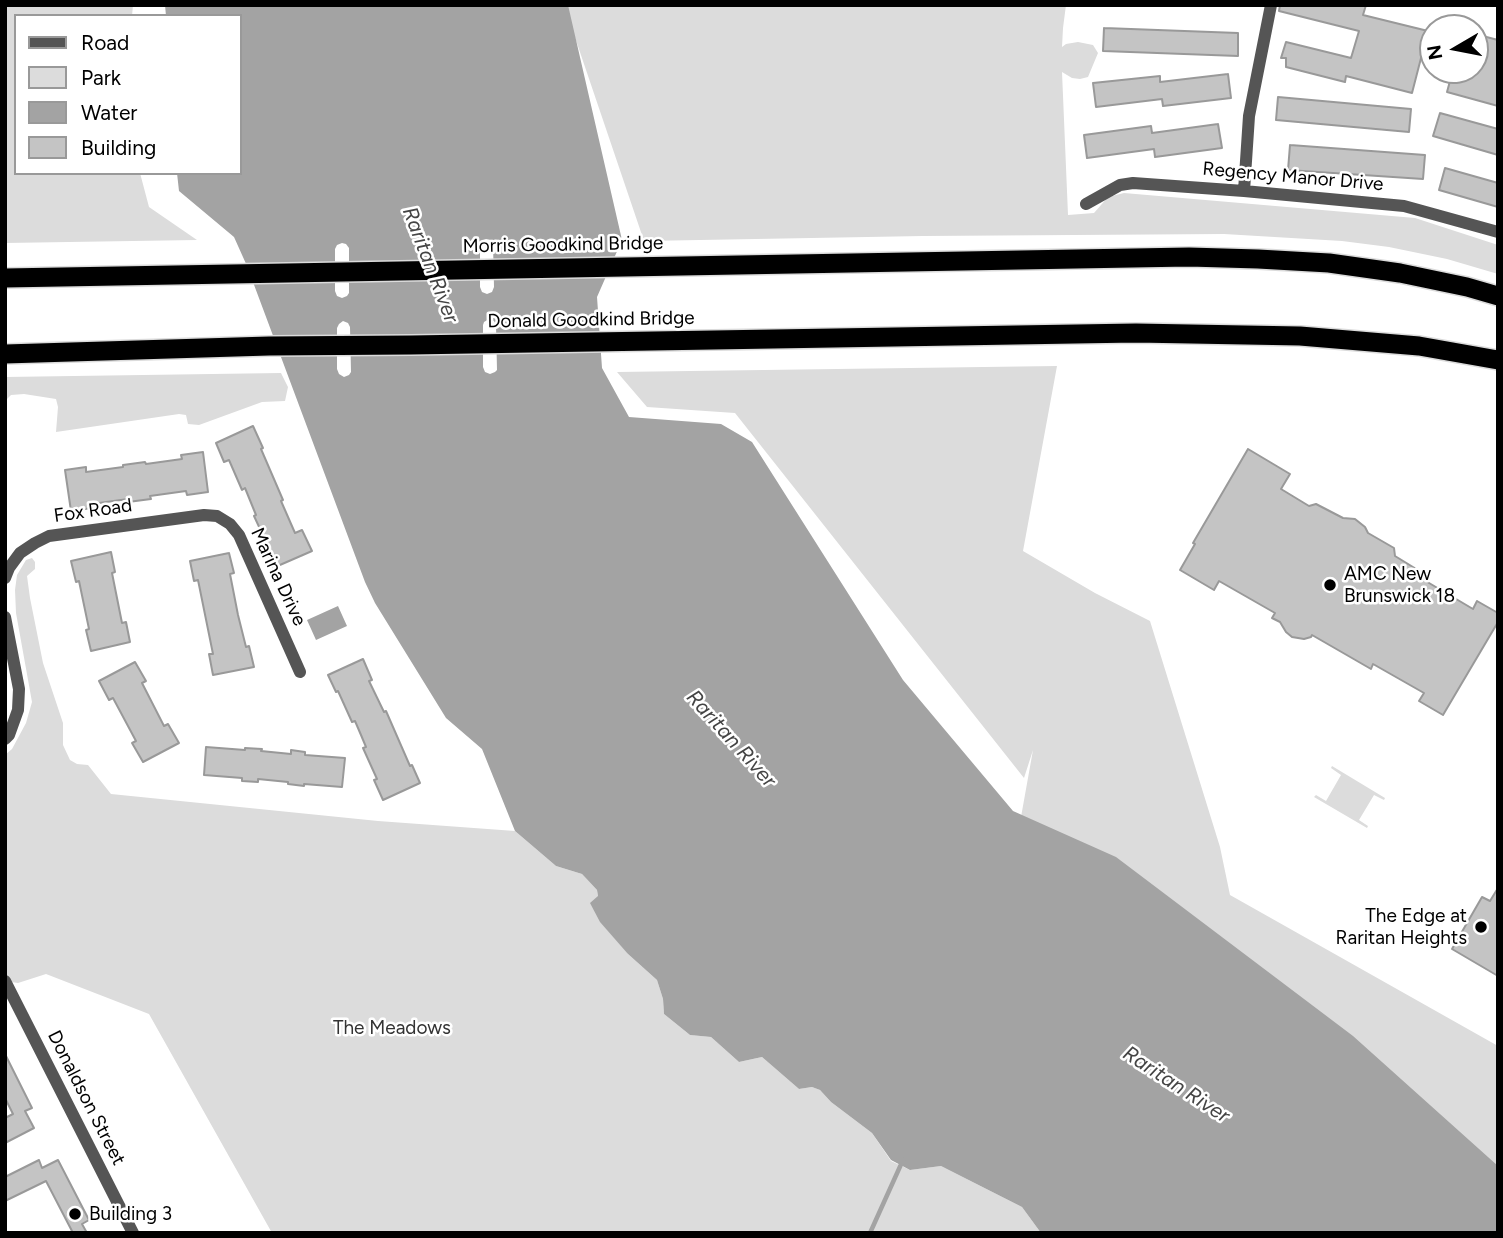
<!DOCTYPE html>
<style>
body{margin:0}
#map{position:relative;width:1503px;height:1238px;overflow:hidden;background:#fff;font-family:Figtree,sans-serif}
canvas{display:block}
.frame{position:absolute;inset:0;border:7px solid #000;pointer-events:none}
.legend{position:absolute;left:14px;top:14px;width:228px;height:161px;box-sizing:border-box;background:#fff;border:2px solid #999;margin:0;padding:9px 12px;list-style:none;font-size:21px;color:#000}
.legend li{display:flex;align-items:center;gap:14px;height:35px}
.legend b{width:35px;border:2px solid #999}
.north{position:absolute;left:1419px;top:14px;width:70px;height:70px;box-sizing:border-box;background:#fff;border:2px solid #999;border-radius:50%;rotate:260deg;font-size:19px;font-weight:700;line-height:28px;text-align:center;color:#000}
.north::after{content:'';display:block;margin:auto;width:24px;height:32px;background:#000;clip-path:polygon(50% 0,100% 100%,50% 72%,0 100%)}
</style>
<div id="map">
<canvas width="1503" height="1238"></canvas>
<div class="frame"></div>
<ul class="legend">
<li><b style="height:9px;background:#555"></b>Road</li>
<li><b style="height:19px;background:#dcdcdc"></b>Park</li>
<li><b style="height:19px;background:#a3a3a3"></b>Water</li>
<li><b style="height:19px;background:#c4c4c4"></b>Building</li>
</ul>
<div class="north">N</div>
</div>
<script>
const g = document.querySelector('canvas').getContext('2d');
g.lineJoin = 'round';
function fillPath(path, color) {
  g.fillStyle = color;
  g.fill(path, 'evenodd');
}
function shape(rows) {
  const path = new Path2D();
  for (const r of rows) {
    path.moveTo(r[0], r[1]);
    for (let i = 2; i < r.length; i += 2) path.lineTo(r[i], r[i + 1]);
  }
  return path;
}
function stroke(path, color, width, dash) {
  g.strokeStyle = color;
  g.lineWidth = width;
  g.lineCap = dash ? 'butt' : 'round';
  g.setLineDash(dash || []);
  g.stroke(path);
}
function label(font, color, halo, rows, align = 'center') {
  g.font = font + ' Figtree,sans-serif';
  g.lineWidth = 5;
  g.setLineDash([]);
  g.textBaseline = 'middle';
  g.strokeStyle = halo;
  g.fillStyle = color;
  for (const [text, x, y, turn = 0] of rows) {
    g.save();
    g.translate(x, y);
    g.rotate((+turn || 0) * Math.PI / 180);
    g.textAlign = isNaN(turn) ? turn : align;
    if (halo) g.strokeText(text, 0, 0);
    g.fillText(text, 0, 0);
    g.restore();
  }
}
fillPath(shape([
 [5,5,133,5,132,16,16,16,16,173,140,173,149,207,197,240,5,243],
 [564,5,1066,5,1063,28,1062,47,1066,44,1078,42,1093,45,1098,53,1088,77,1080,79,1072,78,1062,72,1068,215,1094,213,1108,197,1124,193,1415,218,1498,245,1498,274,1447,259,1389,247,1342,241,1224,234,923,236,644,241],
 [1057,366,1023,551,1095,593,1150,621,1220,847,1230,895,1498,1046,1498,1192,1021,817,1033,750,1024,778,735,413,647,407,617,372],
 [281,373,288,387,285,401,262,402,199,425,188,424,186,415,179,414,56,432,58,407,56,399,24,394,11,395,7,399,5,426,5,377],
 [32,558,35,562,35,569,27,576,30,598,43,663,63,723,63,745,70,760,77,764,88,765,111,794,378,821,515,831,556,866,582,874,597,890,598,896,628,954,657,980,663,999,664,1014,690,1035,711,1037,739,1062,762,1057,799,1089,812,1087,820,1090,831,1102,872,1133,891,1161,910,1170,941,1166,1022,1207,1041,1233,272,1233,149,1014,46,974,18,983,5,981,5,755,12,749,26,723,32,702,16,613,15,590,17,575,26,560],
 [1332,766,1385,798,1384,800,1374,795,1359,820,1368,826,1367,828,1314,797,1316,795,1326,801,1341,775,1331,768]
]), '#dcdcdc');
fillPath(shape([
 [165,5,568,5,622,240,597,297,602,368,629,417,721,424,752,442,903,680,1013,811,1116,857,1353,1036,1498,1166,1498,1233,1041,1233,1022,1207,941,1166,910,1170,891,1160,872,1133,831,1102,820,1090,812,1087,799,1089,762,1057,739,1062,711,1037,690,1035,664,1014,663,999,657,980,628,954,600,922,590,903,598,896,597,890,582,874,556,866,515,831,482,749,446,718,375,603,365,582,247,266,234,237,179,191,177,173,240,173,240,16,166,16],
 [338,606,347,626,316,640,307,620]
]), '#a3a3a3');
fillPath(shape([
 [486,239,491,240,493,244,494,287,492,292,487,294,482,292,480,287,480,245,481,241],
 [342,243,346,244,349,248,349,293,347,296,342,298,337,296,335,291,335,249,337,245],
 [489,319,494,321,496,325,497,370,495,372,490,374,485,372,483,367,483,325,484,322],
 [343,321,348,323,350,327,351,372,349,375,344,377,339,374,337,369,337,328,339,324]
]), '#fff');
stroke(shape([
 [870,1233,903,1160]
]), '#a3a3a3', 4.5);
const building = shape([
 [1280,5,1366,5,1363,15,1428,31,1412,93,1346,76,1345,82,1286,67,1286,58,1281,58,1286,42,1351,58,1359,31,1279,11,1280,5],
 [1104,28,1238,33,1238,56,1103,51,1104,28],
 [1475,34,1498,40,1498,106,1447,92,1453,70,1475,75,1475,34],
 [1228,74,1231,98,1163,106,1162,99,1096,107,1093,83,1160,76,1160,82,1228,74],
 [1278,97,1411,109,1409,132,1276,120,1278,97],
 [1440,113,1498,129,1498,155,1433,136,1440,113],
 [1218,124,1222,148,1155,157,1154,149,1087,158,1084,135,1151,126,1152,133,1218,124],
 [1290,145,1425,155,1423,179,1288,170,1290,145],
 [1445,168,1498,183,1498,207,1439,190,1445,168],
 [253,426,263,448,261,449,283,500,281,501,295,533,302,530,312,551,273,568,264,548,268,546,254,516,256,515,245,488,242,490,229,460,224,462,216,443,253,426],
 [1248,449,1290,474,1281,489,1309,506,1316,504,1343,518,1355,519,1365,527,1368,533,1394,548,1395,556,1426,575,1424,580,1473,609,1477,601,1498,613,1498,622,1443,715,1419,701,1424,693,1373,664,1371,669,1312,635,1311,637,1304,639,1292,637,1286,632,1280,622,1272,618,1275,613,1219,581,1214,590,1180,570,1195,544,1193,543,1248,449],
 [203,452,208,492,187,495,186,491,150,496,151,499,128,502,128,499,92,504,92,508,71,511,65,470,86,467,86,472,123,467,123,465,145,462,146,464,182,459,181,455,203,452],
 [111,552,115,572,112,573,122,623,126,622,130,642,91,651,86,630,89,629,79,581,76,582,71,561,111,552],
 [229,553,234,573,230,574,238,615,246,647,249,646,254,667,213,675,209,654,213,654,198,580,194,581,190,561,229,553],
 [363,659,372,680,369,681,384,712,386,711,410,766,412,765,420,783,383,800,374,780,377,779,363,748,366,747,361,735,355,721,352,722,338,691,336,692,328,675,363,659],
 [135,662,146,681,142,683,164,726,168,724,179,743,143,762,132,743,136,741,113,698,109,700,99,681,135,662],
 [206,747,245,750,245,748,262,749,261,751,291,754,291,750,305,752,305,755,345,758,342,787,304,784,304,786,288,784,288,782,258,779,258,782,242,781,242,778,204,775,206,747],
 [1498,888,1498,976,1452,949,1482,897,1490,901,1498,888],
 [5,1054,32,1108,25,1111,34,1128,5,1143,5,1118,13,1114,5,1098,5,1054],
 [39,1160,42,1168,58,1160,89,1220,82,1224,87,1233,73,1233,46,1181,5,1201,5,1177,39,1160]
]);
fillPath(building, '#c4c4c4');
stroke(building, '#999', 2);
const trunk = shape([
 [5,278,1189,257,1258,259,1329,263,1400,273,1467,287,1498,296],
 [5,354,269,346,411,345,1136,333,1300,336,1419,346,1498,360]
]);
stroke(trunk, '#dbdbdb', 22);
stroke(shape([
 [1244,191,1249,116,1271,5],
 [1086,204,1120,185,1133,183,1244,191,1404,206,1498,232],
 [5,578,9,568,20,553,35,543,49,536,204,515,217,516,230,524,239,535,300,672],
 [5,617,19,689,18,710,9,735,5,739],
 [5,981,133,1233]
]), '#555', 12);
stroke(trunk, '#000', 19);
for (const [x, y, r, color] of [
 [1330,585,7,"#000"],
 [1481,927,7,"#000"],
 [75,1214,7,"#000"]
]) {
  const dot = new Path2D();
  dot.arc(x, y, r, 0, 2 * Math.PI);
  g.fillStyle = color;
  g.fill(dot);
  stroke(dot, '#fff', 2.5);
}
label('19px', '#000', '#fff', [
 ["Regency Manor Drive",1293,177,5],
 ["Morris Goodkind Bridge",563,245,-1],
 ["Donald Goodkind Bridge",591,320,-1],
 ["Fox Road",93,511,-8],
 ["Marina Drive",278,577,65],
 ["Donaldson Street",86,1098,63]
]);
label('19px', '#000', '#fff', [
 ["AMC New",1344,574],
 ["Brunswick 18",1344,596],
 ["The Edge at",1467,916,"right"],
 ["Raritan Heights",1467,938,"right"],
 ["Building 3",89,1214]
], 'left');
label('19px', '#333', '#fff', [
 ["The Meadows",392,1028]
]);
label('italic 21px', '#444', '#fff', [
 ["Raritan River",430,265,69],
 ["Raritan River",731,739,48],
 ["Raritan River",1176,1085,33]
]);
</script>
